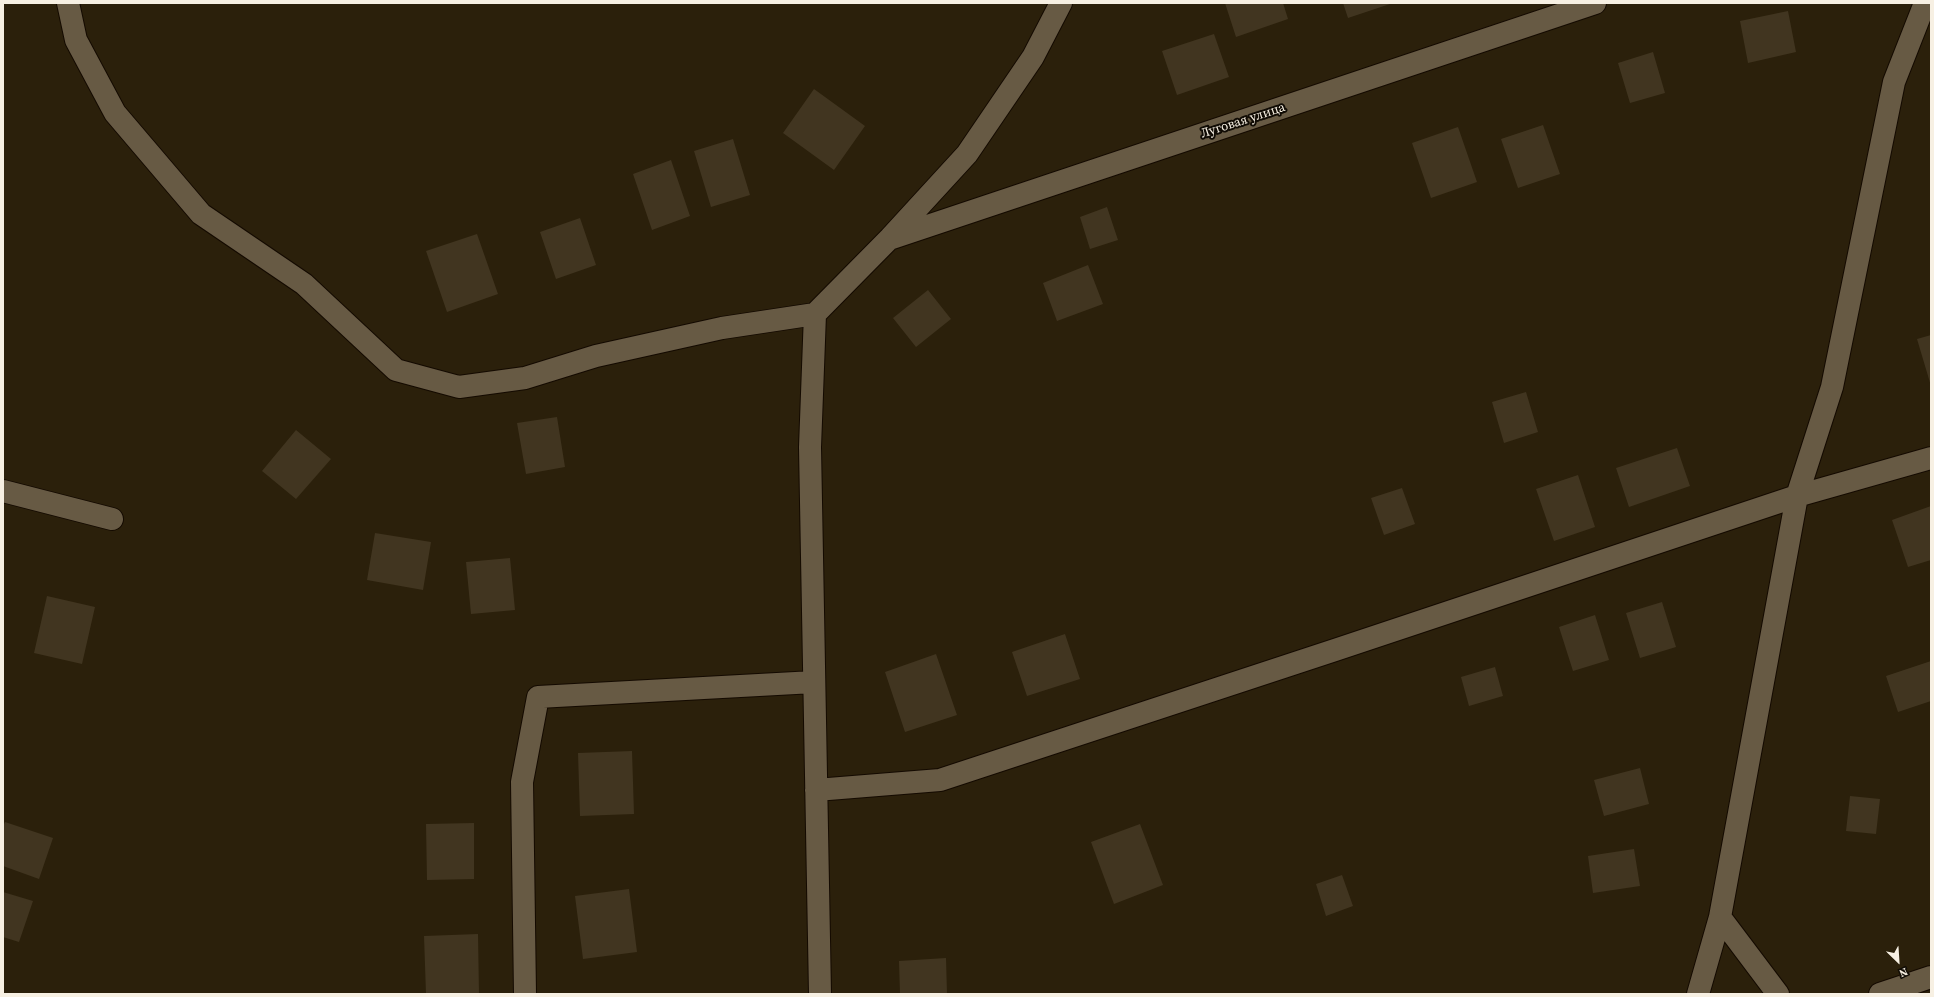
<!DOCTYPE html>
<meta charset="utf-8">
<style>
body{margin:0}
#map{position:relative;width:1934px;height:997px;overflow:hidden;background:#2b200b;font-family:"Source Serif 4",serif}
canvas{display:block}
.frame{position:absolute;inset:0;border:4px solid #f7f0e3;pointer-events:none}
.north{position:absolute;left:1878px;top:941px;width:40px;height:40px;-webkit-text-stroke:3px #100b04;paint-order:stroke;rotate:155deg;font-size:11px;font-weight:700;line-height:16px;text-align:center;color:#f7f0e3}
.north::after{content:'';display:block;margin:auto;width:14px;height:18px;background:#f7f0e3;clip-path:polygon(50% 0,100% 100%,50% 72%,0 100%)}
</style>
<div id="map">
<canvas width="1934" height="997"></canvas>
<div class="frame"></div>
<div class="north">N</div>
</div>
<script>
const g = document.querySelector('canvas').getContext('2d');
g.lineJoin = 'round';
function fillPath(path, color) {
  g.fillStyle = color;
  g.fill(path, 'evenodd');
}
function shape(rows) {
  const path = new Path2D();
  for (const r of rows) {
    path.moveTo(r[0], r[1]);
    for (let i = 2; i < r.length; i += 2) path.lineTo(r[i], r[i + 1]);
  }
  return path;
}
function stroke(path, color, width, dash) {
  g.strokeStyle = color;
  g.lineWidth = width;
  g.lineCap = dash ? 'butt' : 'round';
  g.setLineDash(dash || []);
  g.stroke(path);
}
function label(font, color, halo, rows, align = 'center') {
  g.font = font + ' "Source Serif 4",serif';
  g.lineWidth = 4;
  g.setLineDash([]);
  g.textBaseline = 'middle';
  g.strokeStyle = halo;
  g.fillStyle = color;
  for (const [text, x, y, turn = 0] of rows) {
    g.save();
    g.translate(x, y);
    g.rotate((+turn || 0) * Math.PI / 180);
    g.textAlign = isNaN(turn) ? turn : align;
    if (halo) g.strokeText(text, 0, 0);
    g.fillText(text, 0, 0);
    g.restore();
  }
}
fillPath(shape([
 [1225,3,1283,3,1288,19,1236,37],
 [1343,3,1393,3,1348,18],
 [1788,11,1796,52,1748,63,1740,21],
 [1214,34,1229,77,1177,95,1162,51],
 [1653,52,1665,93,1630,103,1618,63],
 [814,89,865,126,834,170,783,133],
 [1543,125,1560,174,1518,188,1501,139],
 [1458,127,1477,182,1431,198,1412,143],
 [733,139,750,195,711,207,694,151],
 [671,160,690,216,652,230,633,174],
 [1107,207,1118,240,1090,249,1080,217],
 [580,218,596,265,556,279,540,232],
 [477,234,498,294,447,312,426,251],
 [1088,265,1103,304,1057,321,1043,283],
 [928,290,951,319,916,347,893,318],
 [1931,335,1931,386,1917,339],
 [1526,392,1538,432,1504,443,1492,402],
 [557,417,565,467,526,474,517,423],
 [296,430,331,459,296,499,262,471],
 [1677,448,1690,486,1629,507,1616,468],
 [1578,475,1595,527,1554,541,1536,489],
 [1402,488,1415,524,1384,535,1371,498],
 [1931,506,1931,560,1908,567,1892,520],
 [375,533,431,542,423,590,367,580],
 [510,558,515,610,471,614,466,562],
 [47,596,95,607,82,664,34,653],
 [1662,602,1676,647,1640,658,1626,613],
 [1595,615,1609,660,1573,671,1559,627],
 [1065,634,1080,679,1027,696,1012,652],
 [936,654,957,715,905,732,885,672],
 [1931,661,1931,701,1898,712,1886,676],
 [1495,667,1503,696,1469,706,1461,677],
 [632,751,634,814,580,816,578,753],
 [1640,768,1649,804,1604,816,1594,780],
 [1850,796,1880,799,1876,834,1846,831],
 [5,822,53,838,39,879,3,866,3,826],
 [474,823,474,879,427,880,426,824],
 [1140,824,1163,885,1114,904,1091,842],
 [1634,849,1640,886,1593,893,1588,856],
 [1342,875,1353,906,1326,916,1316,884],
 [629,889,637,952,583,959,575,896],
 [3,892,33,901,19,942,3,937],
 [478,934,479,994,426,994,424,936],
 [946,958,947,994,900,994,899,961]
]), '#413520');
const minor = shape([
 [68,3,76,40,115,113,201,214,304,284,396,370,459,387,525,378,596,356,722,328,815,314,890,238,967,154,1033,57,1061,3],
 [892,238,1595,3],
 [815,314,810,447,820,994],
 [3,491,112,519],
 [816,790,940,780,1335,650,1797,496,1931,458],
 [1720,917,1778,994],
 [525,994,522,782,538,697,814,682],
 [1698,994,1720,917,1797,496,1832,387,1894,82,1925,3],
 [1880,994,1931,977]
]);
stroke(minor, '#140a00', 24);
stroke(minor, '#675a44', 22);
label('13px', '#f7f0e3', '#100b04', [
 ["Луговая улица",1243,121,-18]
]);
</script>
